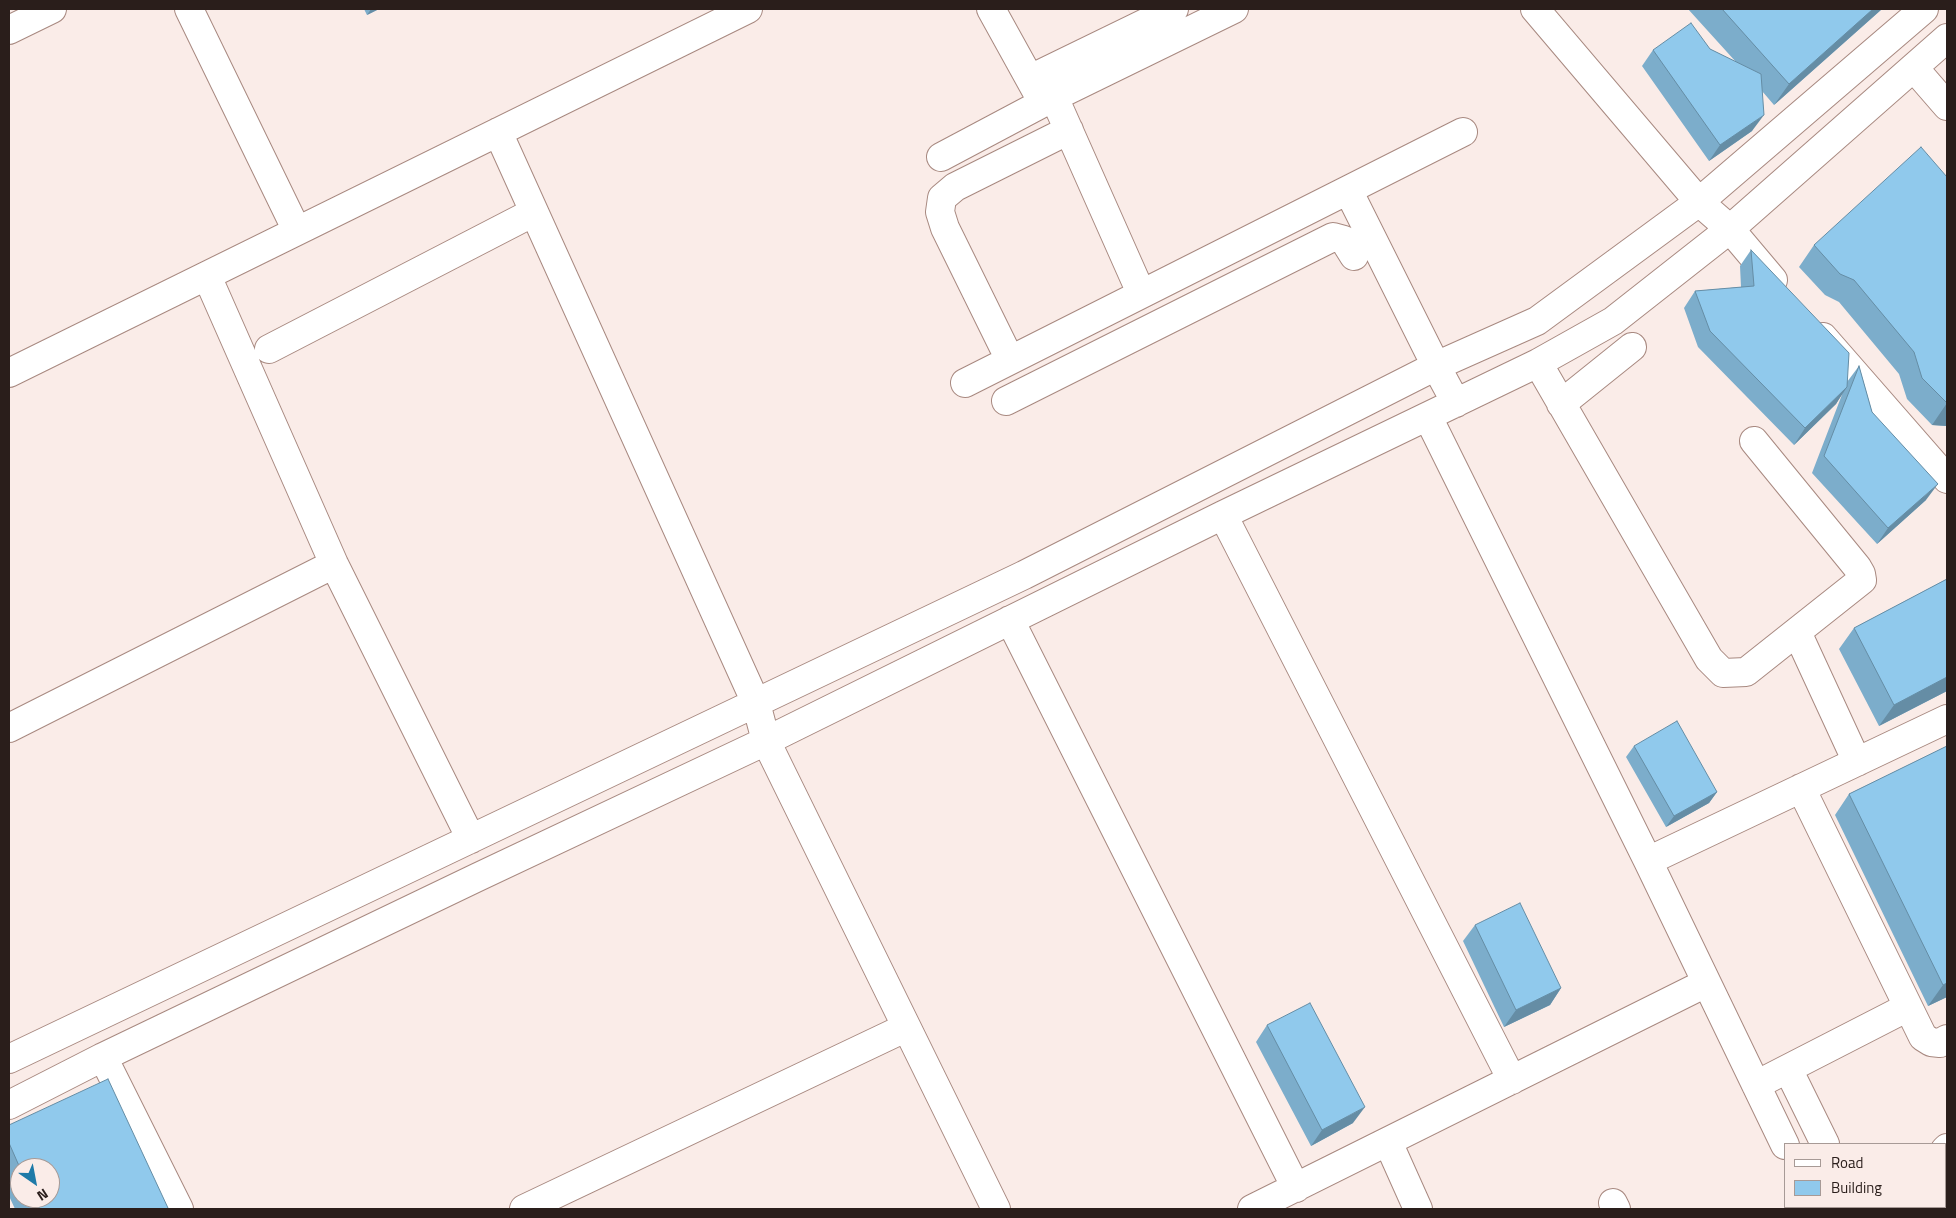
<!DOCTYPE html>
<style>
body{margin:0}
#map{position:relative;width:1956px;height:1218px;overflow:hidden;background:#faece8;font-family:"Titillium Web",sans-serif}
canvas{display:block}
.frame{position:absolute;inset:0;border:10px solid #2a1e1b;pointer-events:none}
.legend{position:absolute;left:1784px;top:1143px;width:162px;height:65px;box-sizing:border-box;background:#faece8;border:1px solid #a79a96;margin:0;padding:6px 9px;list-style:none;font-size:15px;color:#2a1e1b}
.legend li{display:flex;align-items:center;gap:10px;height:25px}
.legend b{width:25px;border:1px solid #a79a96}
.north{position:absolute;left:10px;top:1158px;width:50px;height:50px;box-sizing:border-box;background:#faece8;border:1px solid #a79a96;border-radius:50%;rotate:147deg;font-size:14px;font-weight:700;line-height:20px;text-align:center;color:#2a1e1b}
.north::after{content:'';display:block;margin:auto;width:18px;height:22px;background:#1e7aa8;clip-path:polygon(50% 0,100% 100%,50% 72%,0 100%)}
</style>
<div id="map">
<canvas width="1956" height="1218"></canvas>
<div class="frame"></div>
<ul class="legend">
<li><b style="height:6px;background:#fff"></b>Road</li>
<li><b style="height:14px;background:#90c9ec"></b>Building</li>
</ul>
<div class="north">N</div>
</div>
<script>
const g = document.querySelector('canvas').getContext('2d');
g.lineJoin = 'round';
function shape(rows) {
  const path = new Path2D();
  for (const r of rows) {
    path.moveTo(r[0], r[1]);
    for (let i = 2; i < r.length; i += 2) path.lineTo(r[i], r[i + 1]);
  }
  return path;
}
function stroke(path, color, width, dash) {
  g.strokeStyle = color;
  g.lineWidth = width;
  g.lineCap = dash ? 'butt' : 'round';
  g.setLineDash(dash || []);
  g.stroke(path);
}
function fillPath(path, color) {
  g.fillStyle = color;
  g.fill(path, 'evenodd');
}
const street = shape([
 [189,9,297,231],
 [991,9,1038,94],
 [1535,9,1699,202,1730,229,1773,280],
 [9,30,52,9],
 [1914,68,1947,106],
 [1030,79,1174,9],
 [498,132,756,703,766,741,996,1209],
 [941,157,1054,97],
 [1348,190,1463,132],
 [207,276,334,564,471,839],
 [1141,293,1054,97,1234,9],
 [1823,337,1947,479],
 [269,349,534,212],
 [1010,360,945,228,940,212,942,198,955,187,1069,130],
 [1538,363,1709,659,1723,673,1746,672,1862,580,1861,574,1857,567,1754,441],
 [9,373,748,9],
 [965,383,1348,190,1436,366,1456,403],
 [1006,401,1333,237,1344,240,1354,256],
 [1561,404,1632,347],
 [1428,417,1648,861,1785,1145],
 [1223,515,1512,1080],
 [1010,620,1296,1188],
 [1797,632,1857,762],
 [9,728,334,564],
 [1801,788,1923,1037,1931,1042,1940,1043,1947,1039],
 [1648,861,1947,719],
 [103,1057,179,1209],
 [9,1059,1024,575,1436,366,1537,321,1699,202,1924,9],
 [1788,1069,1825,1144],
 [1756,1085,1908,1007],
 [9,1105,103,1057,478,877,766,741,1223,515,1538,363,1613,321,1730,229,1947,38],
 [1388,1142,1418,1209],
 [1945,1150,1947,1148],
 [1613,1203,1616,1209],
 [1814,1207,1816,1209],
 [524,1209,905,1028],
 [1252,1209,1706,983],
 [1836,1209,1841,1207]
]);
stroke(street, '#a88980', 30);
stroke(street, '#fff', 28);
fillPath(shape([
 [364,9,379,9,367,15],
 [1688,9,1882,9,1774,105,1762,91,1752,131,1709,161,1642,66,1653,50,1710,49,1736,62],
 [1946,175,1947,426,1932,425,1907,399,1899,374,1839,302,1825,295,1799,267,1814,245],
 [1751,250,1847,382,1859,366,1872,412,1926,500,1877,544,1812,473,1843,392,1836,404,1794,445,1698,347,1684,308,1695,291,1741,287,1740,266],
 [1947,579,1947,691,1879,726,1839,649,1854,628],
 [1634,746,1717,792,1709,803,1666,827,1626,757],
 [1947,746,1947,997,1928,1006,1835,815,1849,794],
 [1475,925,1561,988,1550,1005,1504,1027,1463,941],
 [1267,1025,1353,1123,1311,1146,1256,1042],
 [9,1125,167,1209,15,1209,9,1196],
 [20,1168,50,1168,50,1198,20,1198]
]), '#7cadcb');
fillPath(shape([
 [371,9,379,9,367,15],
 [1873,9,1882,9,1774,105,1789,84],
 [1764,115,1752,131,1709,161,1720,145],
 [1847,387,1836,404,1794,445,1805,428],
 [1947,403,1947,426,1932,425],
 [1938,484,1926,500,1877,544,1888,528],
 [1947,677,1947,691,1879,726,1894,705],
 [1717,792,1709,803,1666,827,1674,816],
 [1947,983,1947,997,1928,1006,1943,985],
 [1561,988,1550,1005,1504,1027,1516,1010],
 [1365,1107,1353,1123,1311,1146,1322,1130]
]), '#658da5');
const building = shape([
 [1722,9,1873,9,1789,84,1722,9],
 [1691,23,1710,49,1761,74,1764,115,1720,145,1653,50,1691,23],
 [1921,147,1947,177,1947,403,1922,378,1914,352,1854,280,1840,274,1814,245,1921,147],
 [1751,250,1849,353,1847,387,1805,428,1710,331,1695,291,1754,286,1751,250],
 [1859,366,1872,412,1938,484,1888,528,1824,456,1859,366],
 [1947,579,1947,677,1894,705,1854,628,1947,579],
 [1677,721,1717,792,1674,816,1634,746,1677,721],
 [1947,746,1947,983,1943,985,1849,794,1947,746],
 [1520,903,1561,988,1516,1010,1475,925,1520,903],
 [1310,1003,1365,1107,1322,1130,1267,1025,1310,1003],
 [108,1079,168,1208,165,1209,40,1209,34,1198,50,1198,50,1168,20,1168,9,1143,9,1125,108,1079]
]);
fillPath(building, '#90c9ec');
stroke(building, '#658da5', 1);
</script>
